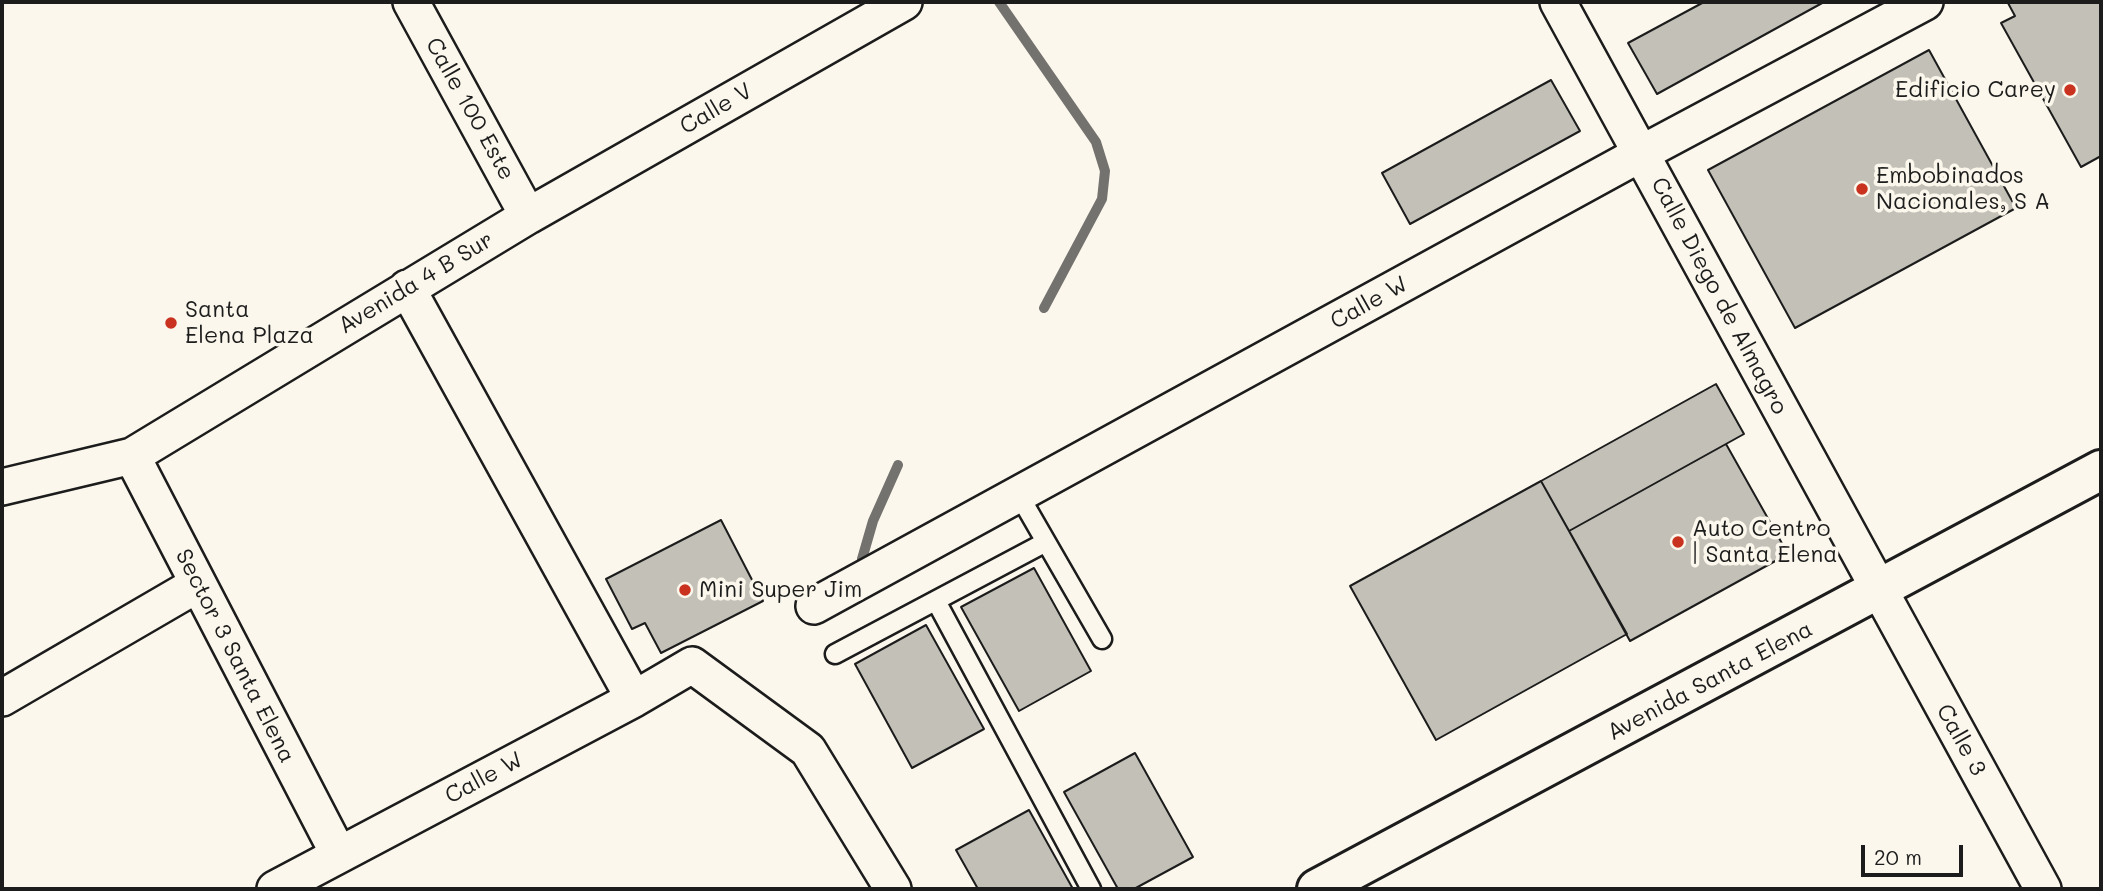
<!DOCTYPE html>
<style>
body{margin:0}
#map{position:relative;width:2103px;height:891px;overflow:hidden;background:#fbf7ec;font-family:Mali,sans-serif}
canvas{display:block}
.frame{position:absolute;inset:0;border:4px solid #1c1c1c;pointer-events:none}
.scale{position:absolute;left:1861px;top:845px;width:102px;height:32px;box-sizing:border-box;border:4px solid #1c1c1c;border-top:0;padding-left:9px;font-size:21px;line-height:24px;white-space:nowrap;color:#1c1c1c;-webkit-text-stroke:5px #fbf7ec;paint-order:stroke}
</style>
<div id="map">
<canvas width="2103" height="891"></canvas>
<div class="frame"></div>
<div class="scale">20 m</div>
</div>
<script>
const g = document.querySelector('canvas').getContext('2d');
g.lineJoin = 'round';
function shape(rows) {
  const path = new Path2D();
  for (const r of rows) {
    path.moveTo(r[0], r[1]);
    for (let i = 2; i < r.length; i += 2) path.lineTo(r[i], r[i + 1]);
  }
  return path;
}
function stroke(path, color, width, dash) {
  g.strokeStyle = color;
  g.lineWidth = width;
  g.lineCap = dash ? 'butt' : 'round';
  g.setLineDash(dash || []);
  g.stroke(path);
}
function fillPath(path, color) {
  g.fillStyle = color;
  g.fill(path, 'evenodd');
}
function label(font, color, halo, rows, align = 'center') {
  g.font = font + ' Mali,sans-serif';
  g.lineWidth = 7;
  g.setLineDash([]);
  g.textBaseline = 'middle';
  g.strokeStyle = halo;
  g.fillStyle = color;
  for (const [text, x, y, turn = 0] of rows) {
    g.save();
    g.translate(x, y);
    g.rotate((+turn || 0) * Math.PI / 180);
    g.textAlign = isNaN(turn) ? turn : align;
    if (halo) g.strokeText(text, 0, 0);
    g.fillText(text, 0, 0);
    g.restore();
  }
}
stroke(shape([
 [999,2,1096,142,1105,171,1102,199,1044,308],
 [862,559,873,521,898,465]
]), '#74726e', 10);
const building = shape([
 [1704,2,1824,2,1657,94,1628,43,1704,2],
 [2010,2,2101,2,2101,156,2081,167,2001,23,2015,16,2008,3,2010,2],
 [1929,50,2016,208,1795,328,1708,170,1929,50],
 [1551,80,1580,131,1410,224,1382,173,1551,80],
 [1716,384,1744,434,1569,531,1541,481,1716,384],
 [1726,444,1788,554,1630,641,1569,531,1726,444],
 [1541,481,1627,634,1436,740,1350,586,1541,481],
 [721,520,763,601,661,653,645,623,632,629,606,579,721,520],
 [1034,568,1091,671,1019,711,961,607,1034,568],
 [926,625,984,729,912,768,855,664,926,625],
 [1135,753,1193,857,1134,889,1118,889,1064,792,1135,753],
 [1029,810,1073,889,978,889,956,850,1029,810]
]);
fillPath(building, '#c3c0b8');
stroke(building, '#1c1c1c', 2);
const lane = shape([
 [1019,495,1102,639],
 [936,601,1091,889],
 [835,654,1046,542]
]);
const street = shape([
 [411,2,528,216],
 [1558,2,2043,889],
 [407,288,634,699],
 [132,456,339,855],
 [2,487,132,456,528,216,904,2],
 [814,606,1642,153,1925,2],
 [2,698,198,584],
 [275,889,634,699,692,665,808,750,893,889]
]);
const secondary = shape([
 [1317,889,2101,470]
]);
stroke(lane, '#1c1c1c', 23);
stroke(street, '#1c1c1c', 40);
stroke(secondary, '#1c1c1c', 44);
stroke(lane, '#fbf7ec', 18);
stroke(street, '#fbf7ec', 35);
stroke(secondary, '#fbf7ec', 38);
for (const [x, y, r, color] of [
 [2070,90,7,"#c8321e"],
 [1862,189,7,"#c8321e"],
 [171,323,7,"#c8321e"],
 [1678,542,7,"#c8321e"],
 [685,590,7,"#c8321e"]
]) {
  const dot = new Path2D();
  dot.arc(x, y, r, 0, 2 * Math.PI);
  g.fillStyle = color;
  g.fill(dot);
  stroke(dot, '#fbf7ec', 2.5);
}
label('23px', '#1c1c1c', '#fbf7ec', [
 ["Edificio Carey",2056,90,"right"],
 ["Embobinados",1876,176],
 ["Nacionales, S A",1876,202],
 ["Santa",185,310],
 ["Elena Plaza",185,336],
 ["Auto Centro",1692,529],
 ["| Santa Elena",1692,555],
 ["Mini Super Jim",699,590]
], 'left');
label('23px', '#1c1c1c', '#fbf7ec', [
 ["Calle 100 Este",470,109,61],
 ["Calle V",716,109,-30],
 ["Avenida 4 B Sur",416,283,-31],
 ["Calle Diego de Almagro",1719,296,62],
 ["Calle W",1369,303,-29],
 ["Sector 3 Santa Elena",235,656,63],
 ["Avenida Santa Elena",1710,681,-28],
 ["Calle 3",1961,740,61],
 ["Calle W",484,778,-28]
]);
</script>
